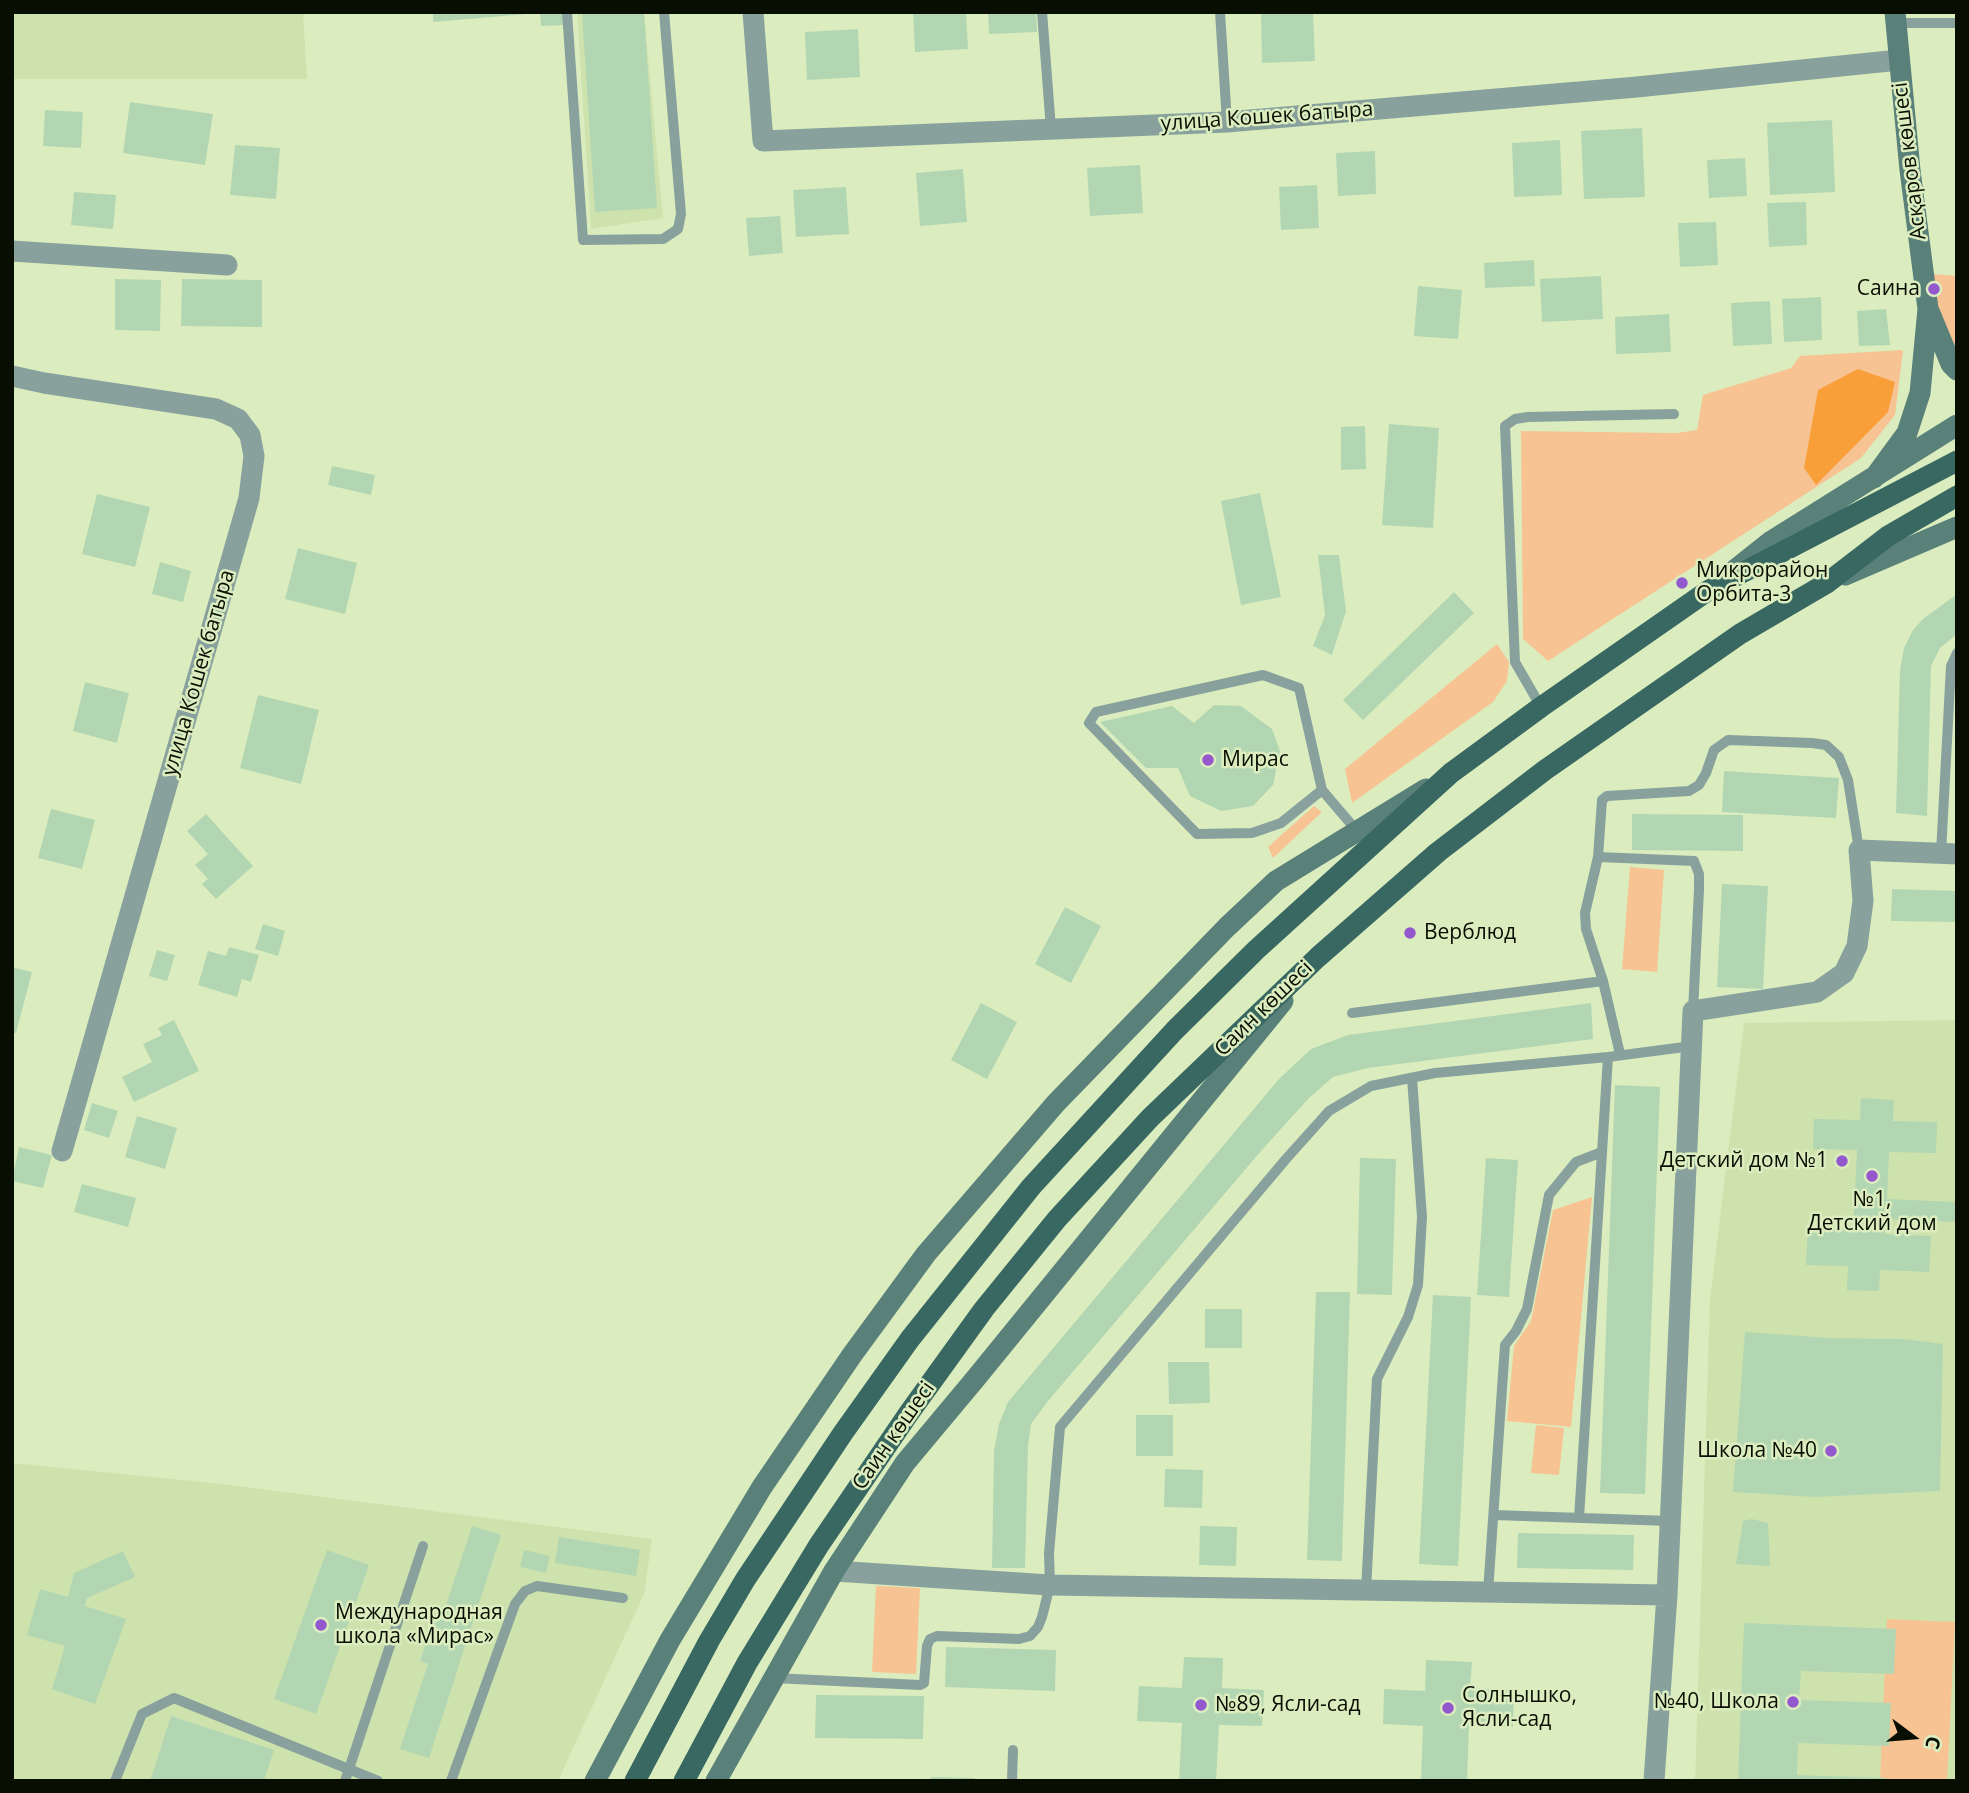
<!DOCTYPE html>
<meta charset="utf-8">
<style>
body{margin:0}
#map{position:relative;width:1969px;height:1793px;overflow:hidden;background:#dbedbf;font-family:"Open Sans",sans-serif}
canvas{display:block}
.frame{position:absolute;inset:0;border:14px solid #090e02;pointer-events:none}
.north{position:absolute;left:1878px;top:1702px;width:70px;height:70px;-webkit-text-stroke:5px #dbedbf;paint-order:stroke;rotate:106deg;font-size:19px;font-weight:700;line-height:28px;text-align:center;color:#090e02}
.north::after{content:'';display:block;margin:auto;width:24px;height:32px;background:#090e02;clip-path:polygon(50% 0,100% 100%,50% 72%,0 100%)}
</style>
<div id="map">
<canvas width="1969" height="1793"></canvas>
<div class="frame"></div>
<div class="north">С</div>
</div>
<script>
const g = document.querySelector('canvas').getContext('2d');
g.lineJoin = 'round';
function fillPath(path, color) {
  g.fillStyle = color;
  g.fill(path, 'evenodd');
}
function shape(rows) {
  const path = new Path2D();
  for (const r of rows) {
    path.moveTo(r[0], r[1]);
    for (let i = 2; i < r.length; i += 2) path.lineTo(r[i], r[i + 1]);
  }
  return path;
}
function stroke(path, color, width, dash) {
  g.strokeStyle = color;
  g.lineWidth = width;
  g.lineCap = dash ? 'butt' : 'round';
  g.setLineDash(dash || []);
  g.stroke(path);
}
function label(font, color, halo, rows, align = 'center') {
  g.font = font + ' "Open Sans",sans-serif';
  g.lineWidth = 5;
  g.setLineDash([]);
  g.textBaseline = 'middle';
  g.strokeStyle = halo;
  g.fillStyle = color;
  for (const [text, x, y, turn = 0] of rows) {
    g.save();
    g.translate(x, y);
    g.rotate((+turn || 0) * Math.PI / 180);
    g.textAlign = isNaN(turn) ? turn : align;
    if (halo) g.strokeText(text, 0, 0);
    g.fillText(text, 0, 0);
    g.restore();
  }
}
fillPath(shape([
 [12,12,303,12,307,79,12,79],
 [577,12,644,12,663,218,591,229],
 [1957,1020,1957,1781,1695,1781,1710,1299,1744,1023],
 [12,1463,222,1484,652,1539,644,1594,558,1781,12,1781]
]), '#cee2ad');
fillPath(shape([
 [1932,274,1957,276,1957,348,1951,341,1934,308],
 [1903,350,1895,415,1861,458,1548,661,1523,639,1521,431,1677,433,1697,430,1703,395,1791,368,1800,356],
 [1497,644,1509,662,1507,681,1493,702,1352,803,1345,769],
 [1314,806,1322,812,1273,858,1268,847],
 [1630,867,1664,870,1657,972,1622,969],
 [1592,1197,1571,1427,1507,1421,1514,1346,1531,1321,1553,1210],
 [1536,1425,1564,1428,1559,1475,1531,1473],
 [876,1586,920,1588,916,1674,872,1672],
 [1887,1619,1955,1622,1947,1781,1880,1781]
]), '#f7c393');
fillPath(shape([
 [1858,369,1895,382,1888,412,1816,485,1804,468,1818,390]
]), '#f99f3a');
fillPath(shape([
 [433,12,527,12,527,14,433,22],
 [540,12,564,12,566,25,541,26],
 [582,12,644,12,657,208,595,212],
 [913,12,966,12,968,49,915,52],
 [988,12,1036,12,1037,32,989,34],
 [1261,12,1313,12,1315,61,1262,63],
 [858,29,860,77,807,80,805,32],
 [130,102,213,114,205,165,123,153],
 [45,110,83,112,81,148,43,146],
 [1832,120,1835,192,1770,195,1767,123],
 [1642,128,1645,197,1584,199,1581,131],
 [1560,140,1562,195,1514,197,1512,143],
 [235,145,280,148,276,199,230,195],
 [1375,151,1376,194,1338,196,1336,153],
 [1745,158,1747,196,1709,198,1707,160],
 [1140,165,1143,213,1090,216,1087,168],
 [963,169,967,222,920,226,916,173],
 [1317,185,1319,228,1281,230,1279,187],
 [846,187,849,234,796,237,793,190],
 [74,192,116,195,113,229,71,225],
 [1806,202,1807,245,1769,247,1767,203],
 [780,216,783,253,749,256,746,218],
 [1716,222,1718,265,1680,267,1678,223],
 [1534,260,1535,286,1485,288,1484,263],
 [1601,276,1603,319,1542,322,1540,279],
 [115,279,161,280,160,331,115,330],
 [182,279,262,280,262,327,181,326],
 [1418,286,1462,290,1458,339,1414,336],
 [1821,297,1822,340,1784,342,1782,299],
 [1770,301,1772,344,1733,346,1731,303],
 [1886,309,1890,345,1859,346,1857,311],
 [1669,314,1671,352,1616,354,1615,317],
 [1389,424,1439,428,1433,528,1382,525],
 [1365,426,1366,469,1341,470,1341,427],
 [332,466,375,475,371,495,328,485],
 [1260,493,1281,597,1241,605,1221,501],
 [97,494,150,507,135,567,82,554],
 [298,548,357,563,345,614,285,599],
 [1318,555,1339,555,1346,611,1332,655,1313,646,1325,615],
 [160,562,191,571,183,602,152,594],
 [1454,592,1474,613,1363,720,1343,700],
 [1957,594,1957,634,1940,648,1931,666,1927,816,1896,813,1900,670,1904,648,1913,630,1923,619],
 [85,682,129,693,117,743,73,731],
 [258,695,319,710,301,784,240,768],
 [1214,705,1241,706,1272,729,1280,751,1273,785,1253,806,1221,811,1190,796,1178,768,1146,768,1100,722,1172,706,1194,723],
 [1724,771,1839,778,1836,818,1722,812],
 [51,809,95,820,82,869,38,858],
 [206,814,253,866,216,899,202,884,208,879,195,865,208,854,187,831],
 [1632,814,1743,815,1743,851,1632,850],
 [1722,884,1768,886,1763,989,1717,987],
 [1892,889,1957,891,1957,922,1891,921],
 [1065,907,1101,926,1071,983,1035,964],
 [263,924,285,931,278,956,255,949],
 [229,947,259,955,251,982,242,979,237,997,198,985,208,951,226,956],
 [157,950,175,955,167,981,149,976],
 [12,967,32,972,16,1033,12,1032],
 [981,1003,1017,1022,987,1079,951,1060],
 [1591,1003,1593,1039,1368,1068,1333,1077,1308,1099,1261,1151,1048,1401,1031,1424,1028,1446,1025,1568,992,1568,994,1451,999,1424,1008,1402,1279,1079,1311,1049,1348,1035],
 [174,1020,199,1071,134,1102,122,1077,152,1062,143,1044,162,1035,158,1028],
 [1615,1085,1660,1087,1645,1494,1600,1493],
 [1861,1098,1894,1100,1893,1121,1937,1122,1936,1153,1889,1152,1887,1199,1957,1202,1957,1222,1885,1219,1885,1234,1931,1236,1929,1272,1880,1270,1879,1291,1847,1290,1848,1266,1806,1265,1808,1229,1853,1231,1857,1150,1813,1149,1814,1119,1860,1120],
 [92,1103,118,1111,109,1138,84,1130],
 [137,1116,177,1128,165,1169,125,1157],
 [19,1147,52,1155,43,1188,12,1181],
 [1360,1158,1396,1159,1392,1295,1357,1294],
 [1486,1158,1518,1160,1509,1297,1477,1295],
 [82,1184,136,1198,128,1227,74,1212],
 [1316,1292,1350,1292,1342,1561,1307,1560],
 [1433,1295,1471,1297,1458,1566,1419,1564],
 [1205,1309,1242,1309,1242,1348,1205,1348],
 [1745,1332,1830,1338,1904,1339,1943,1344,1940,1491,1815,1497,1733,1492],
 [1168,1362,1209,1362,1210,1403,1169,1404],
 [1136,1415,1173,1415,1173,1456,1136,1456],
 [1165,1469,1203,1470,1202,1508,1164,1507],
 [1752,1519,1768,1523,1770,1566,1736,1564,1743,1521],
 [472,1526,501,1535,429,1758,400,1749,428,1664,420,1661,438,1606,445,1608],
 [1200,1526,1237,1527,1236,1566,1199,1565],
 [1518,1533,1634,1535,1633,1570,1517,1568],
 [559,1537,640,1550,636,1576,555,1563],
 [327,1550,369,1565,316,1714,274,1699],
 [524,1550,550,1556,546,1573,520,1567],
 [123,1551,135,1577,87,1598,85,1606,126,1619,95,1704,52,1689,65,1646,27,1635,40,1589,68,1597,74,1573],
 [1744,1623,1896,1629,1894,1674,1801,1671,1799,1700,1891,1703,1889,1746,1798,1743,1797,1775,1885,1778,1885,1781,1738,1781],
 [946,1647,1056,1650,1055,1691,945,1687],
 [1184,1657,1223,1658,1222,1688,1264,1690,1262,1726,1219,1725,1216,1781,1179,1781,1182,1723,1137,1721,1139,1686,1182,1688],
 [1426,1660,1472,1662,1470,1688,1514,1690,1513,1727,1469,1726,1467,1781,1421,1781,1423,1726,1383,1724,1384,1689,1425,1691],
 [816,1695,924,1696,923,1739,815,1738],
 [171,1716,274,1750,264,1781,150,1781],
 [931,1777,975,1778,975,1781,931,1781]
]), '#b3d6b2');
stroke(shape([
 [567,12,583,240,663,239,678,229,681,214,664,12],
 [1042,12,1051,129],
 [1220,12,1227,122],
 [1896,23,1957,23],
 [1541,707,1515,662,1505,426,1515,419,1528,417,1674,414],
 [1322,790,1281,823,1252,833,1197,834,1089,723,1096,712,1263,675,1299,688,1322,790,1357,831],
 [1941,853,1951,666,1957,653],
 [1598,857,1694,861,1699,874,1699,890,1693,1011],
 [1352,1013,1603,981],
 [1620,1054,1603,981,1586,929,1585,913,1598,857,1602,800,1607,796,1689,791,1699,785,1706,773,1714,750,1728,740,1812,743,1826,745,1839,757,1848,780,1859,850],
 [1494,1515,1670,1521],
 [1579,1518,1608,1057],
 [1366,1591,1377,1379,1408,1317,1418,1285,1422,1217,1412,1078],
 [1488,1592,1505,1345,1516,1331,1527,1309,1549,1195,1576,1162,1602,1152],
 [773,1678,920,1685,924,1683,927,1646,930,1639,937,1636,1019,1639,1030,1636,1038,1627,1042,1617,1050,1585,1049,1553,1060,1427,1286,1159,1329,1111,1371,1086,1435,1073,1608,1057,1692,1046],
 [115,1781,142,1714,174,1698,378,1781],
 [345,1781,423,1546],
 [451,1781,515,1604,525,1591,537,1586,623,1598],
 [1012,1781,1013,1750]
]), '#88a19d', 10);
stroke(shape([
 [753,12,763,141,1227,122,1637,87,1899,60],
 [12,251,227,265],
 [12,376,44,383,216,409,238,419,250,435,254,456,249,498,62,1151],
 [834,1571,1050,1585,1667,1595],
 [1654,1781,1667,1595,1693,1011,1817,992,1844,973,1857,946,1863,901,1859,850,1957,854]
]), '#88a19d', 21);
stroke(shape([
 [1929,311,1951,364,1957,370],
 [1874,478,1907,433,1920,393,1928,309,1910,170,1895,12],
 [1731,573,1770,542,1957,425],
 [1845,575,1957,527],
 [595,1781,670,1640,762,1487,852,1355,926,1254,1056,1103,1227,927,1276,881,1426,789],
 [716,1781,834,1571,905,1463,976,1378,1283,1001]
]), '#5a807a', 21);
stroke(shape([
 [635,1781,709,1641,745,1580,843,1433,910,1339,1031,1187,1175,1030,1256,950,1451,773,1541,707,1709,590,1957,461],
 [684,1781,747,1663,819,1545,909,1413,984,1309,1057,1219,1150,1118,1318,957,1438,852,1545,770,1740,634,1827,583,1888,536,1957,496]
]), '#386861', 21);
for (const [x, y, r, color] of [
 [1934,289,7,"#9357ce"],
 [1682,583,7,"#9357ce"],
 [1208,760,7,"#9357ce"],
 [1410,933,7,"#9357ce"],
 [1842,1161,7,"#9357ce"],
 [1872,1176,7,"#9357ce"],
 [1831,1451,7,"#9357ce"],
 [321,1625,7,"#9357ce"],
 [1793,1702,7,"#9357ce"],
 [1201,1705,7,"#9357ce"],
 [1448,1708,7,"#9357ce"]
]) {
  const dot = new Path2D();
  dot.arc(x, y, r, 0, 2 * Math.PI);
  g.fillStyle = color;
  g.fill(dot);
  stroke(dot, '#dbedbf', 2.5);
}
label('21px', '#090e02', '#dbedbf', [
 ["улица Кошек батыра",1267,117,-4],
 ["Асқаров көшесі",1910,161,-97],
 ["улица Кошек батыра",199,673,-74],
 ["Саин көшесі",1264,1009,-44],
 ["Саин көшесі",894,1436,-55]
]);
label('21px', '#090e02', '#dbedbf', [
 ["Саина",1920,289,"right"],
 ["Микрорайон",1696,571],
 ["Орбита-3",1696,595],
 ["Мирас",1222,760],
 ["Верблюд",1424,933],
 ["Детский дом №1",1828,1161,"right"],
 ["№1,",1872,1200,"center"],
 ["Детский дом",1872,1224,"center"],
 ["Школа №40",1817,1451,"right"],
 ["Международная",335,1613],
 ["школа «Мирас»",335,1637],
 ["Солнышко,",1462,1696],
 ["Ясли-сад",1462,1720],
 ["№40, Школа",1779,1702,"right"],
 ["№89, Ясли-сад",1215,1705]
], 'left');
</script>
